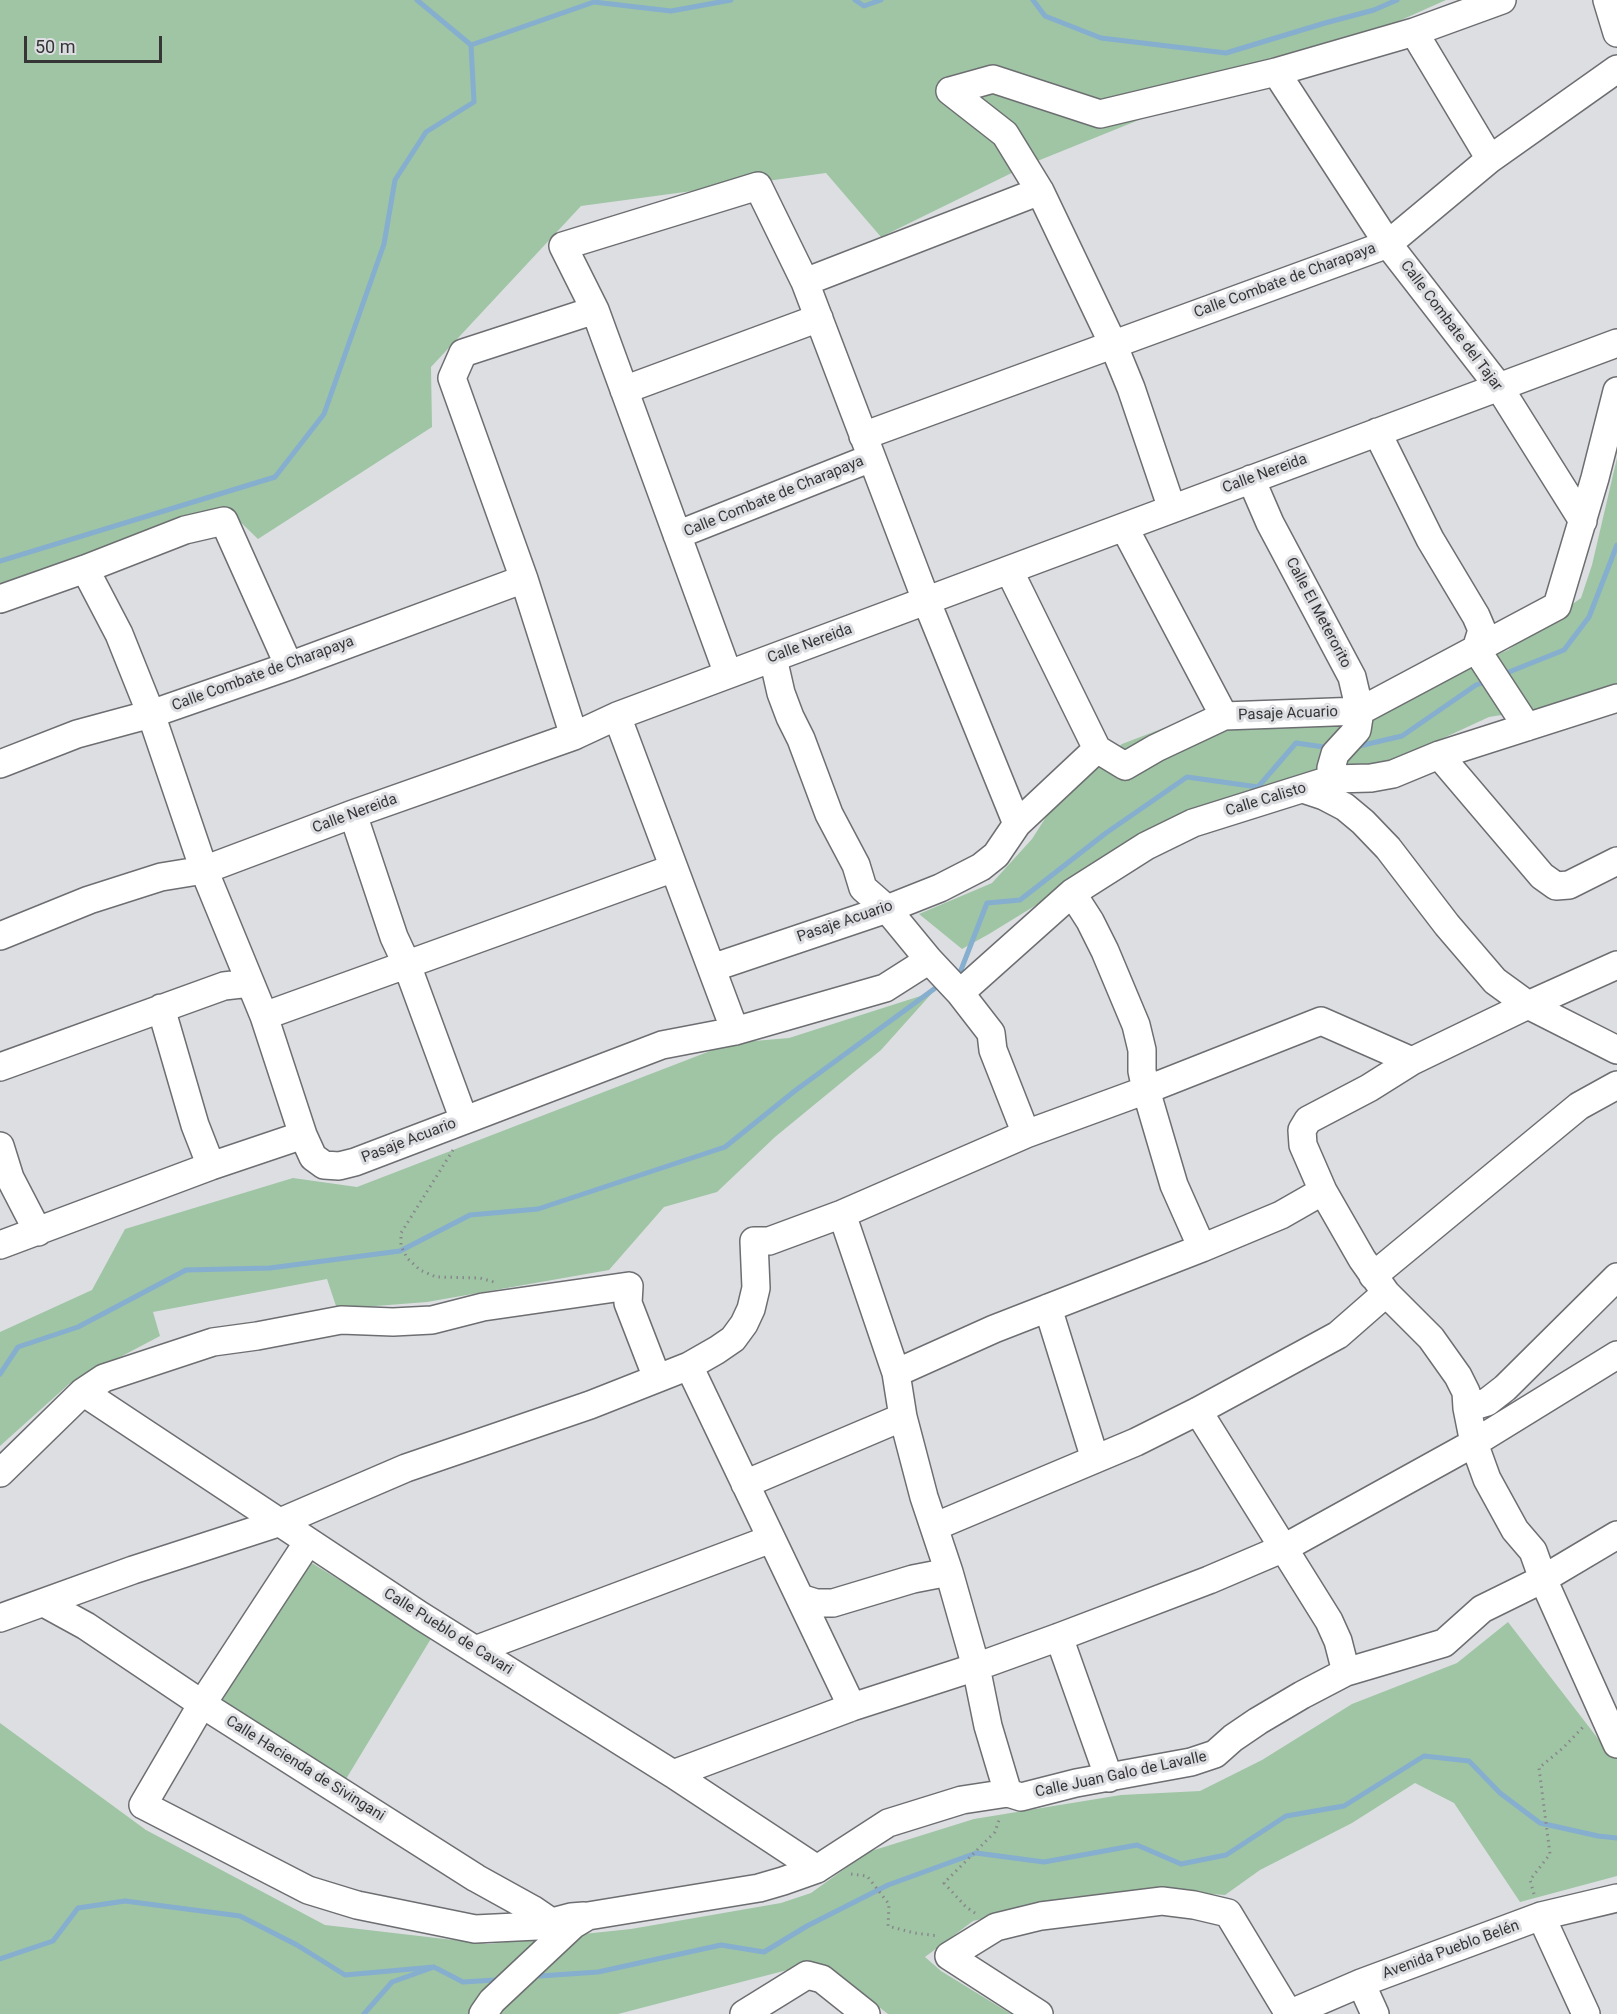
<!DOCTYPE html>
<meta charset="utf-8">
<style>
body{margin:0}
#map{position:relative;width:1617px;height:2014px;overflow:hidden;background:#dddee2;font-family:Roboto,sans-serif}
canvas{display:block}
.scale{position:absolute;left:24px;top:36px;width:138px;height:27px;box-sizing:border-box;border:3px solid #363637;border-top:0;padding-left:8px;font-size:18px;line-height:21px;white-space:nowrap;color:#363637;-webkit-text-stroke:4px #dddee2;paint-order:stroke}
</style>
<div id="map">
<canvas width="1617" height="2014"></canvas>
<div class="scale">50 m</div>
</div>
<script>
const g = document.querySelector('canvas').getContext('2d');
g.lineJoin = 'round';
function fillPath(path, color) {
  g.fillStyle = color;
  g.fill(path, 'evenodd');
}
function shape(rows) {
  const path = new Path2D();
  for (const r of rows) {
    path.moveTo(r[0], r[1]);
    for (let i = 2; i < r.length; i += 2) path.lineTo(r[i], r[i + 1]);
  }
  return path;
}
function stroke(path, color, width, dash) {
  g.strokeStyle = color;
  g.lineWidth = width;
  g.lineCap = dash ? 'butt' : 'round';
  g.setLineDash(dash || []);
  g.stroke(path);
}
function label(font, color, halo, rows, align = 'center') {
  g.font = font + ' Roboto,sans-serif';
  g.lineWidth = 6;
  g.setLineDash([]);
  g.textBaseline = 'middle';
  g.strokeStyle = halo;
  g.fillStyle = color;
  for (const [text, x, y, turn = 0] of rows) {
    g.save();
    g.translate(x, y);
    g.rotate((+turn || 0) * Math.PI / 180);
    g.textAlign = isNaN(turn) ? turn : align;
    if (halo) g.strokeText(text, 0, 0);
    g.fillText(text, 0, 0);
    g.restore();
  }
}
fillPath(shape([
 [0,0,1446,0,1381,29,1332,42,1030,164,881,237,826,173,581,206,431,367,432,427,258,539,229,511,0,591],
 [1617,458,1617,683,1533,710,1489,717,1385,765,1313,771,1191,810,989,934,962,949,919,914,992,883,1032,839,1055,803,1122,744,1182,721,1256,726,1403,694,1508,650,1581,598,1592,565],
 [933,992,881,1050,775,1137,717,1192,664,1207,609,1270,427,1302,337,1309,327,1279,153,1312,160,1336,69,1384,0,1446,0,1332,92,1290,125,1229,293,1178,357,1187,731,1043,789,1038],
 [307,1560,432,1637,346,1779,221,1702],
 [1508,1622,1613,1758,1617,1756,1617,1876,1520,1902,1454,1803,1415,1783,1352,1823,1260,1870,1225,1895,1160,1890,1070,1897,973,1921,925,1957,941,1971,1011,2014,888,2014,826,1966,795,1968,618,2014,0,2014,0,1723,146,1830,325,1925,488,1944,631,1929,781,1903,811,1893,868,1852,974,1819,1121,1795,1200,1791,1262,1760,1352,1704,1457,1663]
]), '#9fc5a5');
stroke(shape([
 [417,0,471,45,594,2,671,11,731,0],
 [855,0,864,6,881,0],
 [1033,0,1045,16,1101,38,1226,53,1325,23,1374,10,1397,0],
 [0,561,275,477,324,414,384,244,395,180,426,132,474,102,471,45],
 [1504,674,1564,650,1589,617,1617,545],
 [1355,747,1402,736,1476,685,1485,682],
 [961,970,987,903,1020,900,1106,833,1187,777,1258,787,1296,743,1331,748],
 [0,1374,18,1347,78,1327,186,1270,270,1268,400,1251,470,1215,538,1209,725,1147,796,1090,934,989],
 [0,1959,53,1941,78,1908,125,1901,240,1916,297,1945,345,1975,434,1967],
 [540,1976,598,1972,721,1945,764,1952,807,1926,888,1885,976,1853,1044,1862,1137,1845,1181,1864,1226,1855,1286,1816,1344,1806,1424,1756,1469,1761,1500,1793,1540,1823,1598,1836,1617,1838],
 [364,2014,392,1982,434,1967,463,1982,495,1980]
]), '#86aece', 5);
const minor = shape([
 [1607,0,1617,33],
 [1414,32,1490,159],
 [1276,72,1388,244,1499,387,1583,521],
 [950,91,993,79,1100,114,1276,72,1414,32,1502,0],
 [950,91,1005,134,1040,191,1113,344,1131,388,1172,509],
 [805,282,1040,191],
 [624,390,819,318],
 [1377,432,1430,539,1476,616,1482,630,1476,649],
 [863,436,1388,244,1490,159,1617,69],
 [1251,479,1270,523,1352,677,1360,711,1357,730,1335,754,1331,768,1333,779],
 [1124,527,1224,716],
 [677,535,871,458],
 [85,569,119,634,151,714,204,870,264,1016,303,1135,313,1157,324,1165,339,1166,355,1162,662,1045,735,1031,885,988,929,960],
 [1009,570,1097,749],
 [0,599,85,569,185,530,224,521,289,666],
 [1476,649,1527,727],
 [773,658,781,693,790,717,801,739,829,814,856,865,863,888,887,909,929,960,960,993,991,1033,993,1050,1026,1134],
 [728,674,595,310,563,246,758,186,805,282,926,600,1017,824],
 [617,716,735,1031],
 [574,736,524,579,452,378,463,353,595,310],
 [1097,749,1125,766,1156,748,1224,716,1360,711,1557,606,1595,478,1617,391],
 [1439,755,1542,876,1556,886,1569,885,1617,861],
 [0,764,77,734,151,714,289,666,524,579],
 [1303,789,1324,796,1345,807,1363,822,1388,848,1447,925,1495,981,1528,1005,1617,1050],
 [353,814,394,937,407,965,464,1120],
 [1072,893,1090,921,1105,951,1136,1025,1142,1050,1142,1071,1146,1090,1174,1185,1202,1248],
 [0,936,89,900,161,877,204,870,353,814,574,736,617,716,1617,343],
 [1617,965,1528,1005,1412,1061,1369,1088,1308,1120,1302,1130,1303,1145,1323,1191,1362,1259,1386,1293,1431,1338,1458,1376,1466,1392,1467,1408,1474,1443,1487,1479,1515,1530,1533,1551,1543,1579,1617,1744],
 [712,968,887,909,940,888,981,867,996,855,1017,824,1097,749],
 [960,993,1072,893,1146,846,1193,823,1333,779,1371,778,1393,774,1439,755,1617,698],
 [161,1008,195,1125,211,1166],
 [264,1016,674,868],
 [0,1067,224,986,250,983],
 [0,1146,10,1178,38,1232],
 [842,1214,896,1373,903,1417,924,1497,949,1572,976,1667,988,1726,1008,1793],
 [0,1245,211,1166,303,1135],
 [1373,1276,1579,1106,1617,1085],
 [1048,1308,1095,1459],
 [689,1366,852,1707],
 [896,1373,994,1329,1202,1248,1281,1215,1323,1191],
 [83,1392,421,1616,673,1774,817,1869],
 [1467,1408,1487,1402,1505,1388,1617,1277],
 [1198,1411,1329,1621,1338,1641,1346,1672],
 [0,1473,83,1392,104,1378,213,1342,257,1336,341,1320,393,1322,432,1320,483,1307,629,1286,628,1303,657,1378],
 [745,1484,903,1417],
 [934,1527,1136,1442,1198,1411,1338,1335,1386,1293],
 [308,1542,202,1704,143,1805,308,1890,357,1905,475,1929,537,1926,571,1917,584,1916],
 [800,1598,816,1603,833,1603,913,1579,949,1572],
 [44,1603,86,1626,202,1704,476,1878,532,1909,551,1922,554,1930],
 [0,1618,133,1570,278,1523,406,1468,590,1405,689,1366,717,1350,733,1339,744,1324,751,1309,756,1288,754,1241,769,1241,842,1214,1026,1134,1146,1090,1321,1021,1412,1061],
 [1059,1637,1109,1778],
 [475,1650,771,1539],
 [673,1774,852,1707,976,1667,1059,1637,1209,1580,1284,1548,1474,1443,1617,1355],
 [1541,1916,1586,2014],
 [1361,1983,1375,2014],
 [483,2014,492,2001,573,1925,588,1916,759,1888,783,1881,817,1869,888,1823,962,1800,1008,1793,1021,1797,1076,1783,1191,1762,1215,1754,1233,1738,1258,1721,1302,1695,1346,1672,1444,1643,1482,1609,1543,1579,1617,1535],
 [744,2014,807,1975,822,1979,866,2014],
 [1039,2014,949,1956,996,1927,1041,1916,1162,1901,1194,1905,1228,1913,1289,2014],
 [1289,2014,1361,1983,1541,1916,1617,1898]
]);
stroke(minor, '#6d6e71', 30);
stroke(shape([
 [453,1150,401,1233,401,1246,407,1258,420,1270,436,1277,480,1278,494,1282],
 [851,1874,867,1876,889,1904,888,1926,914,1933,939,1936],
 [1534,1894,1530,1880,1550,1854,1539,1768,1564,1747,1585,1725],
 [975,1913,966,1907,944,1883,995,1832,1000,1817]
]), '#88888b', 3, [1.5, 4.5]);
stroke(minor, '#fff', 27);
label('15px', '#363637', '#dddee2', [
 ["Calle Combate de Charapaya",1285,281,-20],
 ["Calle Combate del Tajar",1451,326,53],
 ["Calle Nereida",1265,474,-20],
 ["Calle Combate de Charapaya",774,497,-22],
 ["Calle El Meterorito",1318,613,62],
 ["Calle Nereida",810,644,-20],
 ["Calle Combate de Charapaya",263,674,-20],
 ["Pasaje Acuario",1288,714,-2],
 ["Calle Calisto",1266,800,-17],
 ["Calle Nereida",355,814,-20],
 ["Pasaje Acuario",845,922,-19],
 ["Pasaje Acuario",409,1141,-21],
 ["Calle Pueblo de Cavari",448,1632,32],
 ["Calle Hacienda de Sivingani",305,1769,32],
 ["Calle Juan Galo de Lavalle",1121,1775,-12],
 ["Avenida Pueblo Belén",1451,1950,-20]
]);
</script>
